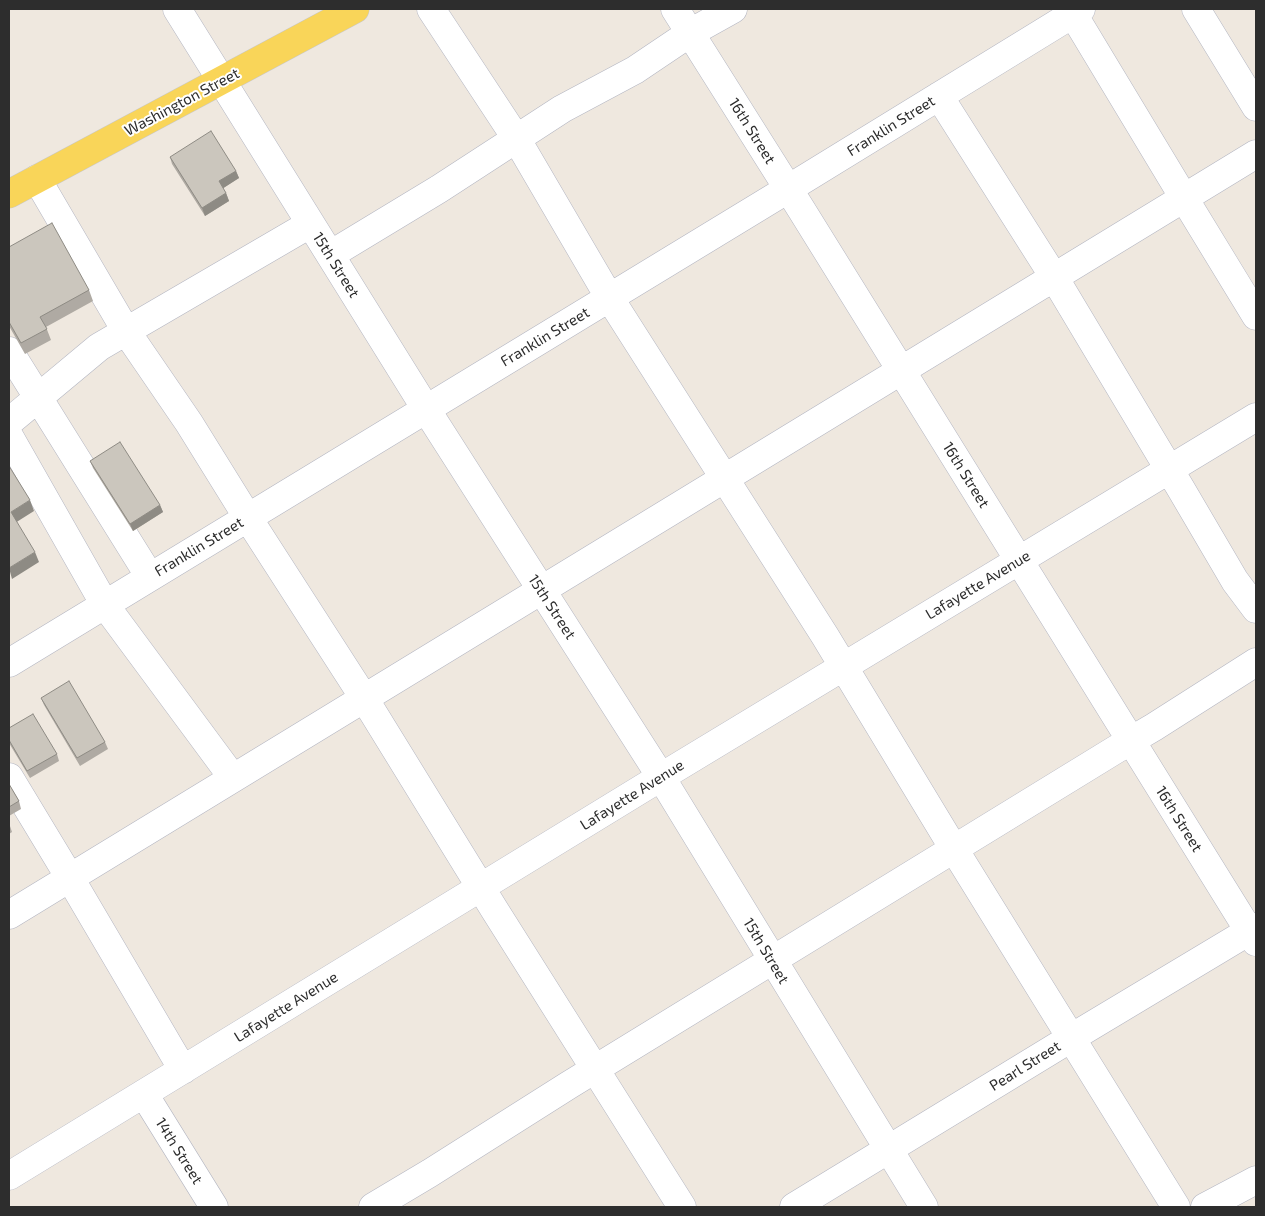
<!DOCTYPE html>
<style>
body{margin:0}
#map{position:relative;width:1265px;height:1216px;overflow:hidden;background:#efe8df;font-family:"Exo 2",sans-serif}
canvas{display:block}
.frame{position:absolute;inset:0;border:10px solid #2d2d2d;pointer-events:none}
</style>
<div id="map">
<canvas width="1265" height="1216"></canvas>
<div class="frame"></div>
</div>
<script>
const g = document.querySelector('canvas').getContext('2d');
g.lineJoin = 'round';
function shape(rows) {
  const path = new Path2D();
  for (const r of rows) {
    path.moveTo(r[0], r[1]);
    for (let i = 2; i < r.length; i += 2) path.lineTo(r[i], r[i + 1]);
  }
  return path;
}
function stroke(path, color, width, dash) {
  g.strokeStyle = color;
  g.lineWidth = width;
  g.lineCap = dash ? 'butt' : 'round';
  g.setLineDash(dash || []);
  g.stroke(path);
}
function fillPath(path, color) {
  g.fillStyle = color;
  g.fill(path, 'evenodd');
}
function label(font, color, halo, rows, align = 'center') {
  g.font = font + ' "Exo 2",sans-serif';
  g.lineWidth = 4;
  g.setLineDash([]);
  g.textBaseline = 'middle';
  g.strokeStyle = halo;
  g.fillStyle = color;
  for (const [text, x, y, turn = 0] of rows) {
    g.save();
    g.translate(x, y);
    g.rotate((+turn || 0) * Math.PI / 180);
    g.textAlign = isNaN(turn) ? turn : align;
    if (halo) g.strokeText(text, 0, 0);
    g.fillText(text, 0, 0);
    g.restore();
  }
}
const minor = shape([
 [177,9,426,409,661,777,924,1207],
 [431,9,516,138,609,297,825,636,954,849,1176,1207],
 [675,9,801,209,1256,942],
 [1070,9,1184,198,1256,316],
 [1196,9,1256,107],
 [939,96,1054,277,1181,489,1235,581,1256,609],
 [37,179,126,331,189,423,248,518,364,698,494,909,682,1207],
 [330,255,439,189,562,109,635,70,690,33,733,9],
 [9,351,150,577],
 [9,422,99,347,310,224],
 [9,436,105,605,233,778],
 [9,663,788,189,1081,9],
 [9,777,70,878,183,1070],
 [9,915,1256,154],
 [144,1094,214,1207],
 [9,1176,661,777,1256,417],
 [373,1207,430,1173,569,1085,1115,750,1154,727,1256,662],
 [794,1207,1071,1038,1256,927],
 [1205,1207,1256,1180]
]);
const major = shape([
 [9,194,355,9]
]);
stroke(minor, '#b3b5c1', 29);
stroke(major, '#c8c8c8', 29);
stroke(minor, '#fff', 28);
stroke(major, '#f9d559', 28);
fillPath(shape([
 [170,157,236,171,239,178,223,188,226,193,229,201,205,216,172,164],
 [9,247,89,290,93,301,46,327,51,340,25,354,9,326],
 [90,461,160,505,163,512,133,531,93,468],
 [41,698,105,742,108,749,80,766,44,705],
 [9,728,57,754,59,761,30,778,9,743],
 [9,784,19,801,21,809,9,816],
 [9,823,12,832,9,834]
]), '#afaaa3');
fillPath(shape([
 [236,171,239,178,222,189,219,181],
 [226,193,229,201,205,216,202,208],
 [30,500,34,511,15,523,11,512],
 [160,505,163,512,133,531,130,524],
 [35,552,39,562,12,579,9,568]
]), '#8e8b84');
const building = shape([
 [211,131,236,171,219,181,226,193,202,208,170,157,211,131],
 [52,223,89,290,40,317,47,329,21,343,9,322,9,247,52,223],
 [120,442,160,505,130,524,90,461,120,442],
 [9,466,30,500,11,512,35,552,9,568,9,466],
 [69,681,105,742,77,758,41,698,69,681],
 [33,714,57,754,27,771,9,740,9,728,33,714],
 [9,784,19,801,9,807,9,784]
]);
fillPath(building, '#cbc6bd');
stroke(building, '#8e8b84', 1);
label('15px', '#2d2d2d', '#fff', [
 ["Washington Street",182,102,-28],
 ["Franklin Street",891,126,-32],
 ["16th Street",752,131,58],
 ["15th Street",336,265,58],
 ["Franklin Street",545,337,-31],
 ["16th Street",966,475,58],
 ["Franklin Street",199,547,-31],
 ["Lafayette Avenue",978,585,-31],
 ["15th Street",552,607,57],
 ["Lafayette Avenue",632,795,-32],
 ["16th Street",1179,819,58],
 ["15th Street",766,951,59],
 ["Lafayette Avenue",286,1007,-32],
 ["Pearl Street",1025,1066,-32],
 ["14th Street",179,1151,58]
]);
</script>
